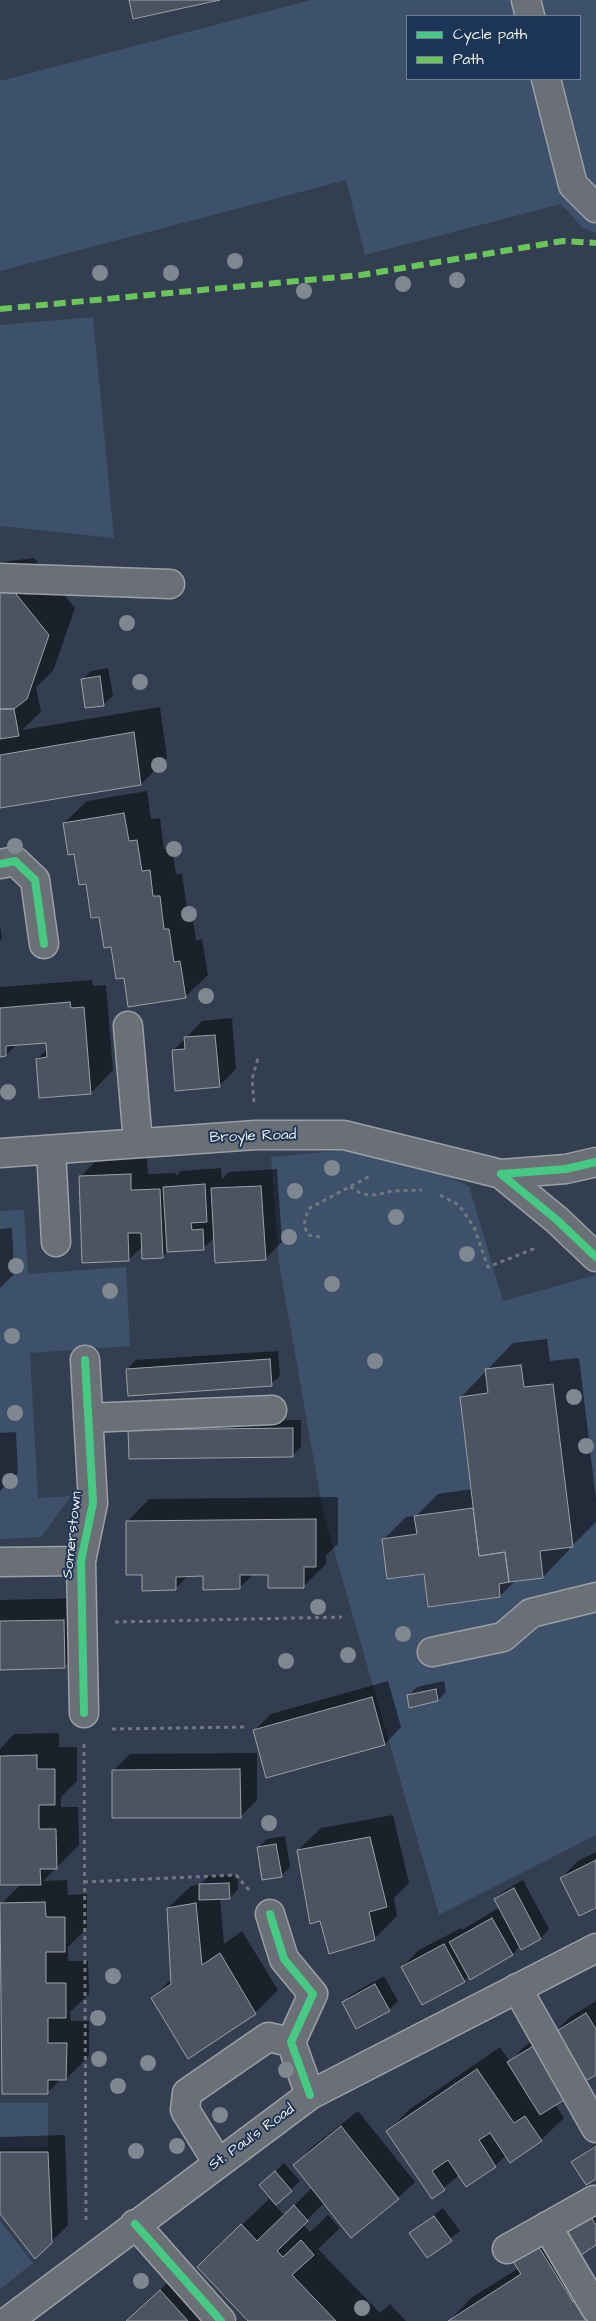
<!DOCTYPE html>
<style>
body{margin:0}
#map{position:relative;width:596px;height:2321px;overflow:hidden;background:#333f50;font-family:"Architects Daughter",sans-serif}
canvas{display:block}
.legend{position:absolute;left:406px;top:15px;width:175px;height:65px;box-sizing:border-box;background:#1d3557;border:1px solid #738091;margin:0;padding:6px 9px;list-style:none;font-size:15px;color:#f4f1e8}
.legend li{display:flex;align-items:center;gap:10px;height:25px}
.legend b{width:25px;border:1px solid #738091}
</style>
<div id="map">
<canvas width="596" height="2321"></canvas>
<ul class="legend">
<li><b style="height:6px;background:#46c982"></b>Cycle path</li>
<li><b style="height:6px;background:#6ac65a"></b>Path</li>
</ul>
</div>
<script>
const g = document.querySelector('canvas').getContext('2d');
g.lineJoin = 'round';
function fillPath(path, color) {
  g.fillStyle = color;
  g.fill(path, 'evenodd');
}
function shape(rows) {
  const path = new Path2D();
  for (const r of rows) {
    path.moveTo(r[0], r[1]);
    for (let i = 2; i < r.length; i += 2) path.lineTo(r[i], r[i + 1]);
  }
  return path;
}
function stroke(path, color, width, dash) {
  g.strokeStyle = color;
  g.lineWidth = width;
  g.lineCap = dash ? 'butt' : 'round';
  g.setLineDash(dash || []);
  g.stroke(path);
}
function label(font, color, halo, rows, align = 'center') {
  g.font = font + ' "Architects Daughter",sans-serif';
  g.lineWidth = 4;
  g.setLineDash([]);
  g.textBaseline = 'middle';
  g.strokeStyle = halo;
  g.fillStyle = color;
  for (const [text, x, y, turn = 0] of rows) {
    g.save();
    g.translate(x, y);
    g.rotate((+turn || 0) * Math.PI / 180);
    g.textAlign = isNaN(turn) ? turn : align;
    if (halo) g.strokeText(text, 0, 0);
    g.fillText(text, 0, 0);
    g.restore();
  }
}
fillPath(shape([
 [311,0,596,0,596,233,583,228,561,204,365,255,346,180,0,271,0,81],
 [407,16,580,16,580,79,407,79],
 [93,317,114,538,0,526,0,325],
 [347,1150,419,1164,469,1186,503,1301,596,1275,596,1835,439,1915,323,1512,279,1263,271,1157],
 [24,1210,28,1274,126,1267,130,1346,30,1353,38,1498,71,1496,41,1537,0,1539,0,1211],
 [0,2103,48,2103,48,2147,0,2149],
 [0,2221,33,2263,0,2289]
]), '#3e516b');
fillPath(shape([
 [34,558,75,608,53,671,36,687,41,712,22,730,160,707,167,758,141,784,0,806,0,562],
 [108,668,113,696,104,704,86,707,82,680,91,671],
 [147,791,151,819,160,818,164,849,172,848,176,874,182,874,187,907,191,907,196,940,202,939,208,975,185,997,125,977,64,823,87,801],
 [0,924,2,938,0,941],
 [92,980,93,986,106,985,113,1070,91,1093,37,1059,48,1048,48,1041,17,1044,6,1055,0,1055,0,987],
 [232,1018,236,1069,219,1086,173,1051,202,1021],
 [147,1157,148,1174,176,1173,176,1176,181,1171,221,1168,222,1179,229,1172,277,1169,282,1242,265,1259,215,1237,203,1248,169,1250,162,1257,143,1246,128,1260,80,1177,97,1160],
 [12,1228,14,1274,0,1288,0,1229],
 [547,1339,550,1361,579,1358,596,1499,596,1522,572,1546,569,1546,569,1550,543,1577,516,1580,500,1596,425,1572,384,1539,406,1517,417,1515,438,1494,472,1489,461,1397,513,1343],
 [278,1351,280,1376,271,1384,127,1369,136,1360],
 [301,1420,301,1447,292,1456,130,1430,138,1422],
 [16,1432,18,1473,0,1491,0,1433],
 [338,1497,338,1544,326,1555,326,1564,304,1586,269,1574,254,1574,239,1588,204,1575,189,1575,175,1589,143,1573,127,1522,149,1499],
 [86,1598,87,1644,64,1667,0,1668,0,1600],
 [388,1681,401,1727,385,1744,254,1731,271,1714],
 [444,1681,446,1692,438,1700,408,1696,417,1687],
 [59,1733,59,1747,77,1747,77,1781,61,1797,61,1807,78,1807,79,1845,43,1881,67,1880,68,1895,87,1894,87,1928,68,1947,68,1961,88,1961,89,1994,70,2012,71,2021,89,2021,89,2056,66,2079,61,2079,47,2093,1,1904,21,1884,0,1884,0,1749,14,1734],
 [257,1753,257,1800,241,1816,113,1771,130,1754],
 [393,1815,409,1883,394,1898,397,1916,375,1938,330,1953,298,1850,321,1828],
 [285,1836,290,1867,281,1876,258,1848,267,1839],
 [596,1852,596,1906,561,1878,578,1861],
 [238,1875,238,1889,230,1898,220,1898,224,1944,242,1931,278,1990,255,2013,153,1998,172,1978,168,1908,191,1886,201,1884,209,1876],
 [523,1880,549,1929,541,1938,521,1948,520,1946,513,1954,469,1976,464,1981,402,1967,419,1950,461,1928,462,1930,500,1907,495,1899,504,1891],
 [384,1976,398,2001,389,2010,343,2002,352,1994],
 [596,2001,596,2073,581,2082,555,2104,564,2118,541,2140,506,2155,495,2166,466,2185,459,2175,433,2197,388,2131,410,2109,500,2047,510,2062,525,2046,552,2029,554,2033,570,2017],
 [358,2111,415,2182,398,2198,325,2202,303,2224,310,2232,328,2215,340,2228,318,2249,380,2313,390,2304,406,2321,250,2321,225,2241,269,2199,284,2215,313,2187,295,2165,311,2148],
 [65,2135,68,2225,35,2258,0,2212,0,2137],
 [596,2144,596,2177,572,2162],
 [284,2163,300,2181,276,2203,269,2177],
 [596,2207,596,2243,580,2254,596,2280,596,2321,449,2321,471,2298,519,2268,512,2257],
 [443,2208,460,2231,427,2256,411,2233],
 [187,2265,238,2321,127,2321,142,2306]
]), '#0007');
const building = shape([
 [129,0,220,0,133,19,129,0],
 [8,584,49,635,27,699,14,709,0,709,0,585,8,584],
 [100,676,104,706,85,708,81,679,100,676],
 [0,709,14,709,19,736,0,739,0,709],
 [134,732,141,785,0,808,0,755,134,732],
 [124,813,129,841,137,840,142,871,150,870,153,896,160,896,164,929,169,929,174,962,180,961,186,998,128,1007,124,978,116,979,111,947,104,948,99,917,91,918,86,884,79,885,74,854,68,855,63,823,124,813],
 [70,1002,71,1008,84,1007,91,1094,39,1098,36,1059,47,1057,46,1043,6,1046,6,1056,0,1057,0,1008,70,1002],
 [215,1035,220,1087,175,1091,172,1050,185,1049,184,1037,215,1035],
 [131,1174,131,1190,160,1189,163,1258,142,1259,141,1233,128,1233,129,1261,82,1263,79,1176,131,1174],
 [205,1184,207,1222,191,1223,192,1230,203,1229,204,1250,167,1252,163,1187,205,1184],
 [261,1186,266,1260,215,1263,211,1188,261,1186],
 [270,1359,272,1386,128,1396,126,1369,270,1359],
 [521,1365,524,1387,553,1384,573,1547,540,1551,543,1578,509,1582,505,1552,479,1556,460,1397,488,1393,485,1369,521,1365],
 [293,1428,293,1457,129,1459,128,1430,293,1428],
 [473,1508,479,1556,505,1552,509,1582,499,1584,500,1597,428,1607,424,1574,387,1579,382,1539,417,1534,414,1516,473,1508],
 [316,1519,316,1567,304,1567,304,1588,268,1588,268,1575,240,1575,240,1589,203,1590,203,1576,176,1577,176,1590,142,1591,142,1575,126,1575,126,1521,316,1519],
 [64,1620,65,1668,0,1670,0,1621,64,1620],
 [436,1689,438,1701,409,1708,407,1695,436,1689],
 [372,1697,385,1745,266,1778,253,1730,372,1697],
 [37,1755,37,1769,55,1769,55,1805,39,1805,39,1829,56,1829,57,1869,40,1869,41,1885,0,1885,0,1756,37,1755],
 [240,1769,241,1818,112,1818,112,1770,240,1769],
 [370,1837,387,1907,369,1912,375,1940,329,1954,320,1921,310,1924,297,1850,370,1837],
 [276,1844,282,1877,262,1880,257,1847,276,1844],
 [596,1860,596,1908,579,1916,560,1878,596,1860],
 [229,1883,230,1899,199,1900,199,1884,229,1883],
 [514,1888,541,1939,521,1950,494,1899,514,1888],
 [45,1902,46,1917,65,1917,65,1952,46,1952,46,1983,66,1983,66,2018,48,2018,48,2043,67,2043,66,2080,48,2080,48,2094,2,2094,0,1903,45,1902],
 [196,1903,202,1965,220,1953,256,2014,188,2059,151,1998,171,1984,167,1908,196,1903],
 [492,1918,513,1955,470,1980,449,1942,492,1918],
 [444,1944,465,1982,422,2005,401,1967,444,1944],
 [375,1984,390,2011,356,2029,342,2002,375,1984],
 [586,2013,596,2029,596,2075,582,2083,552,2034,586,2013],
 [535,2045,567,2098,540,2115,507,2062,535,2045],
 [477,2069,514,2123,525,2116,542,2141,510,2163,490,2133,479,2140,496,2167,466,2187,448,2160,432,2171,445,2190,432,2199,386,2131,477,2069],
 [341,2126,399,2199,351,2238,293,2165,341,2126],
 [596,2146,596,2179,586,2185,571,2162,596,2146],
 [0,2152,48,2152,52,2243,35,2259,0,2214,0,2152],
 [275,2171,292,2191,276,2205,259,2185,275,2171],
 [294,2205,308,2221,277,2251,283,2257,301,2240,314,2255,292,2275,336,2321,248,2321,197,2267,241,2224,257,2241,294,2205],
 [589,2214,596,2225,596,2245,581,2255,565,2229,589,2214],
 [434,2216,452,2241,427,2258,409,2233,434,2216],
 [535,2241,573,2302,583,2296,596,2321,448,2321,521,2274,510,2257,535,2241],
 [160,2290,188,2321,126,2321,160,2290]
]);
fillPath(building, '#4b5460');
stroke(building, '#9ba0a6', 1);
const minor = shape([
 [526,0,530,16],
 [546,79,573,185,596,208],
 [0,578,170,584],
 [0,864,15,861,35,880,44,944],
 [128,1026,138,1142],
 [51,1150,56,1242],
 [88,1418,272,1410],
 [0,1562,81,1561],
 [432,1652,503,1637,531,1613,596,1597],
 [84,1713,81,1561,93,1503,85,1360],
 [270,1914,284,1959,313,1994,291,2042,310,2095],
 [517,1988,596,2128],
 [218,2163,185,2110,187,2093,268,2037,291,2042],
 [135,2224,221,2321],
 [547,2226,596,2309],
 [507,2249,594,2200]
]);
const major = shape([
 [0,1153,256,1135,344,1135,501,1174,566,1169,596,1162],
 [501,1174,557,1220,596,1257],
 [8,2321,310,2095,596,1948]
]);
stroke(minor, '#9ba0a6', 31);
stroke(major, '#9ba0a6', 31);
stroke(shape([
 [254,1102,252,1079,258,1058],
 [350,1187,362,1194,375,1195,392,1191,422,1190],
 [440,1195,459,1205,474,1227,488,1267,533,1249,533,1245],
 [320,1237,308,1235,304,1225,308,1209,370,1176],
 [115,1622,342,1617],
 [112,1729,244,1727],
 [84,1744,86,2221],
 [84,1882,236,1875,249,1890]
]), '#72777f', 3, [4, 4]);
stroke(minor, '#6b7077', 28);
stroke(major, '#6b7077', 28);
stroke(shape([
 [0,309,361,275,563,241,596,243]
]), '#6ac65a', 6, [12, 6]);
stroke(shape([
 [0,864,15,861,35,880,44,944],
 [501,1174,557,1220,596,1257],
 [501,1174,566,1169,596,1162],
 [84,1713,81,1561,93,1503,85,1360],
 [270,1914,284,1959,313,1994,291,2042,310,2095],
 [135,2224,221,2321]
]), '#46c982', 8);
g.fillStyle = '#7f8790';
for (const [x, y] of [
 [235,261],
 [100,273],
 [171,273],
 [457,280],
 [403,284],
 [304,291],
 [127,623],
 [140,682],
 [159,765],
 [15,846],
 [174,849],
 [189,914],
 [206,996],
 [8,1092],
 [332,1168],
 [295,1191],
 [396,1217],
 [289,1237],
 [467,1254],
 [16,1266],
 [332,1284],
 [110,1291],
 [12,1336],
 [375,1361],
 [574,1397],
 [15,1413],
 [586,1446],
 [10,1481],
 [318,1607],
 [403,1634],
 [348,1655],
 [286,1661],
 [269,1823],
 [113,1976],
 [98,2018],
 [99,2059],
 [148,2063],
 [286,2070],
 [118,2086],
 [220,2115],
 [177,2146],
 [136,2151],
 [141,2281],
 [362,2308]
]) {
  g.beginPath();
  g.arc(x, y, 8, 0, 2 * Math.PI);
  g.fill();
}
label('15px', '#f4f1e8', '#1d3557', [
 ["Broyle Road",253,1137,-2],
 ["Somerstown",73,1535,-84],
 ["St. Paul's Road",252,2138,-36]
]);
</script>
